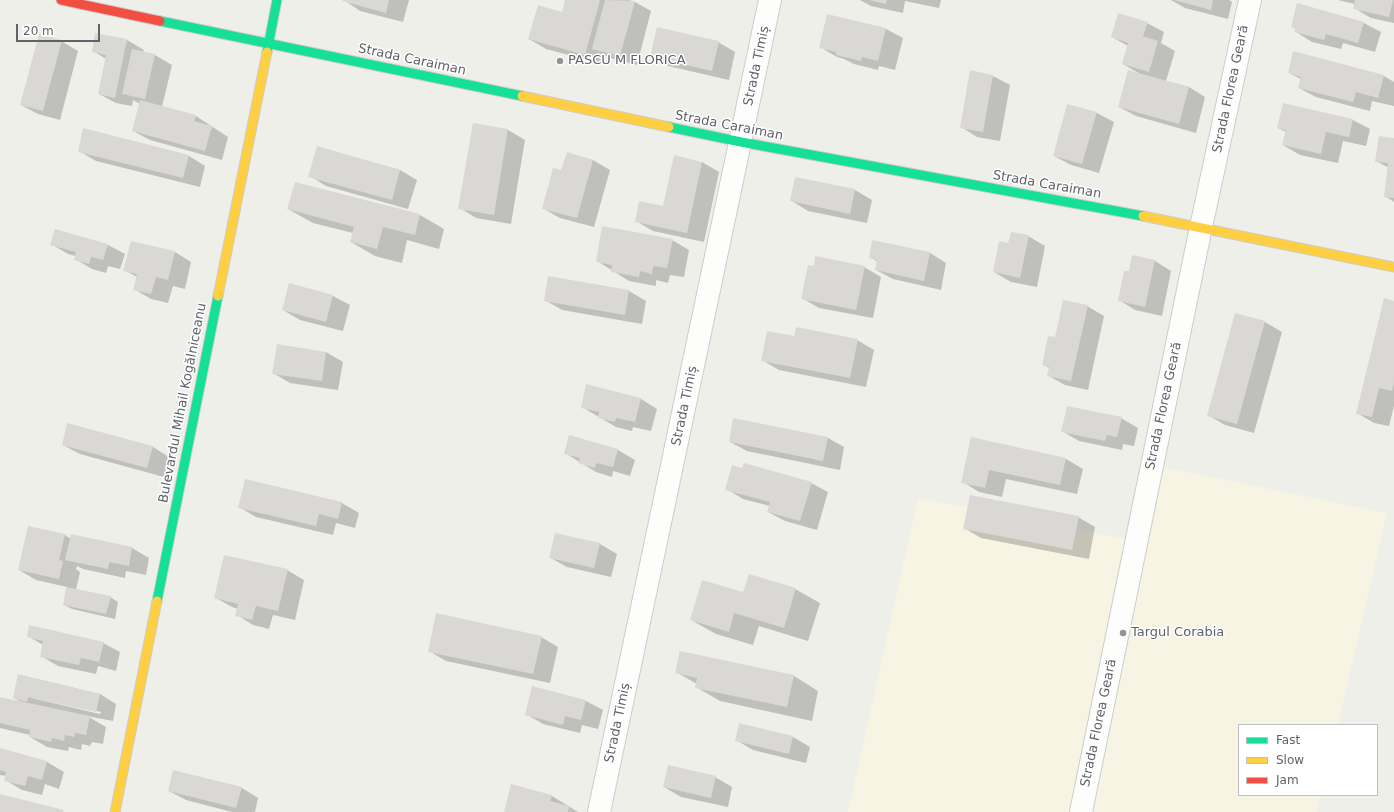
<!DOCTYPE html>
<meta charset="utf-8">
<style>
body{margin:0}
#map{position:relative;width:1394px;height:812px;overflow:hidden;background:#efefea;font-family:"DejaVu Sans",sans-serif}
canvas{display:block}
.legend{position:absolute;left:1238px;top:724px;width:140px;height:72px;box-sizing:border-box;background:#fff;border:1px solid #bfc0c3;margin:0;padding:5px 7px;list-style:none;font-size:12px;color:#5f6268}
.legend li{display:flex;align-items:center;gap:8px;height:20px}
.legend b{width:20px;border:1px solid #bfc0c3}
.scale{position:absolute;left:16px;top:24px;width:84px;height:18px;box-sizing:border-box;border:2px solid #5f6268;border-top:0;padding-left:5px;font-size:12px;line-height:14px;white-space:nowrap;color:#5f6268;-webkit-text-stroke:3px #fff;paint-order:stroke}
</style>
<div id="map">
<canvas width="1394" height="812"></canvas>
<ul class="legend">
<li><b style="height:5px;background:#16e098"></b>Fast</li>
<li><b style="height:5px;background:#ffcf43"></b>Slow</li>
<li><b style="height:5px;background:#f24e42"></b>Jam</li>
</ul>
<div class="scale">20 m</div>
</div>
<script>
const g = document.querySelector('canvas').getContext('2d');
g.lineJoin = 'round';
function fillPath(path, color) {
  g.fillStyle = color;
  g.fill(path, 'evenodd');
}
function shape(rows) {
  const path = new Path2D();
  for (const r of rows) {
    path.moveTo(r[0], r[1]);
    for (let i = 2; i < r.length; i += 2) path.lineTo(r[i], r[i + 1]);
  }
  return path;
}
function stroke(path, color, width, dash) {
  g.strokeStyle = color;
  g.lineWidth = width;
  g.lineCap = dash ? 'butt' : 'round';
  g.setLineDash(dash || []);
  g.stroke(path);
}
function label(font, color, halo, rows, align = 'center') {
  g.font = font + ' "DejaVu Sans",sans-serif';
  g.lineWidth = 3;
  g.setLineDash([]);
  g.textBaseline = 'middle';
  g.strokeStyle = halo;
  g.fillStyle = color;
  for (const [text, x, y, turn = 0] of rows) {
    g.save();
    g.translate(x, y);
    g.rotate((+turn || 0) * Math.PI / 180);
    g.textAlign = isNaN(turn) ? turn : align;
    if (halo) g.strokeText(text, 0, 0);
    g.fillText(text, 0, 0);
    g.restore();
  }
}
fillPath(shape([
 [1152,465,1387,513,1338,725,1239,725,1239,795,1321,795,1317,812,848,812,918,498,1136,541]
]), '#f7f4e4');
fillPath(shape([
 [344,0,409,0,403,22,360,11],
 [566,0,629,0,635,2,651,11,637,65,610,58,604,55,602,64,546,49,529,39,563,13],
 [860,0,941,0,939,8,905,1,903,13,871,6],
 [1171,0,1229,0,1232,2,1228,19,1185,8],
 [1338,0,1394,0,1394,23,1371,18,1354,8,1355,4],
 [1298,5,1364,23,1381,32,1375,52,1343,43,1341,49,1312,42,1296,32,1296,29,1292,26],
 [1147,23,1164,32,1161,43,1175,51,1166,81,1189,87,1205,97,1196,133,1136,116,1119,107,1140,74,1123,64,1128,46,1112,37],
 [886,29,903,38,895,70,879,66,878,70,854,64,844,59,837,57,820,47],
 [96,34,127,40,144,50,143,53,155,55,172,65,162,107,196,116,228,137,222,160,150,140,133,131,140,104,133,100,132,106,116,103,99,94,106,59,93,51],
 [61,41,78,51,60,120,38,114,21,105],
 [718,42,735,52,729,80,668,66,651,57],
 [1289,73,1384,76,1394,82,1394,106,1372,101,1370,111,1316,97,1299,88,1301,79],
 [993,76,1010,85,1000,141,977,137,961,127],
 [1068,105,1097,113,1114,122,1099,173,1071,165,1054,156],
 [1284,105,1353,120,1370,129,1366,146,1343,141,1338,163,1300,155,1283,145,1286,132,1278,128],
 [473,124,508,130,525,140,511,224,476,218,460,208],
 [1394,139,1394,202,1385,196,1389,168,1376,161],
 [318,147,400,170,417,180,408,209,326,186,310,176],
 [79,151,189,156,205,166,200,187,96,161],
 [567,153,593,160,610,170,594,227,560,218,544,209,562,172],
 [702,162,719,172,704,242,653,231,636,221,664,208],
 [796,178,855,190,872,200,867,223,808,211,792,201],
 [288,209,420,215,444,229,439,249,407,240,402,263,375,256,351,242,353,233,313,223],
 [56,230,108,245,125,254,120,269,108,266,106,273,92,269,75,259,76,256,68,254,51,244],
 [1028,236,1045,246,1037,287,1011,282,994,272],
 [672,240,689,250,684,277,670,275,668,283,656,280,656,286,629,281,597,261],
 [175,252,191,262,185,289,173,286,168,303,151,299,134,289,137,277,124,270],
 [930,253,946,263,941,290,893,279,876,270,878,262,870,257],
 [1155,261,1171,271,1162,316,1135,310,1119,300,1130,273],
 [864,267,881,277,873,318,819,308,802,298],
 [549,277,629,291,646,301,642,324,562,310,545,300],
 [333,296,350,305,343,331,300,320,283,310],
 [1394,302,1394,406,1389,426,1374,423,1357,413],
 [1087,306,1104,316,1088,390,1065,385,1049,376,1050,369,1043,364,1056,338],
 [1236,314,1265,322,1282,332,1254,433,1225,425,1208,415],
 [857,340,874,350,866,387,779,370,762,360],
 [326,352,343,362,338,390,290,383,273,373],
 [641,399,657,409,651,431,633,427,632,431,616,427,582,407],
 [1121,418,1138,428,1134,446,1123,444,1122,450,1079,441,1062,431],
 [570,437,618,450,635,460,630,476,613,471,612,477,596,472,565,453],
 [828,438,844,447,840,470,747,451,730,442],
 [972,438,1066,459,1083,469,1077,494,1006,479,1002,497,979,492,963,482],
 [63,445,153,447,169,457,164,477,80,454],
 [246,481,342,503,359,513,355,528,336,523,333,535,256,517,239,507],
 [811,483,828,492,817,530,785,521,768,512,770,506,743,499,727,489],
 [1078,517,1095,527,1089,559,981,538,964,528],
 [29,527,65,535,71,539,71,535,132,548,149,558,146,575,126,571,125,578,83,569,77,566,76,569,80,572,76,590,110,597,118,602,115,619,72,609,64,605,67,587,36,580,19,570],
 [600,544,617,554,611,577,567,567,551,558],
 [287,570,304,580,295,620,273,615,269,629,253,625,237,615,238,609,232,607,216,598],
 [795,589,820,603,808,641,759,626,753,645,716,634,691,620,744,594],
 [28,636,103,643,120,652,116,671,98,666,96,674,58,666,41,656,43,645],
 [541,637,558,647,550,683,446,661,429,651],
 [680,652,794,676,818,691,812,721,720,701,696,687,697,684,676,672],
 [19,675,100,694,116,704,113,721,87,716,106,727,103,744,92,742,90,746,82,744,81,750,69,747,68,751,47,747,30,737,30,735,0,728,0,698,21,702,14,698],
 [32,696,101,712,100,714,32,698],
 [586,701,603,710,598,729,582,725,580,733,543,724,526,714],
 [740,724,793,737,810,747,806,763,753,750,736,740],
 [0,749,47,762,64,772,59,789,45,784,42,795,22,790,5,780,6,776,0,775],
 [715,777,732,787,728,807,681,797,664,787],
 [242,788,258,798,255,812,232,812,186,800,169,791],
 [552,796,578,812,505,812]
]), '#0003');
fillPath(shape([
 [343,0,389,0,386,13,342,1],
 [565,0,600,0,585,55,528,39,538,5,562,12],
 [605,0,635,1,620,56,592,49],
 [869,0,887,0,886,4],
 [1174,0,1213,0,1211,10],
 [1355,0,1393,0,1389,17,1353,9],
 [1297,3,1364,22,1358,43,1326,34,1324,40,1294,32,1296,28,1291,27],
 [1118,13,1148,22,1143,36,1158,41,1149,72,1122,64,1128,43,1111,37],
 [827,14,886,28,878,61,862,57,861,61,836,55,836,52,819,48],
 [657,27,719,41,712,71,650,57],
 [95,33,127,39,115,98,98,94,106,55,92,52],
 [39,34,62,40,43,111,20,105],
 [132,49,155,54,145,99,122,94],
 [1293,51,1384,75,1378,98,1356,92,1353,102,1298,88,1301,77,1288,73],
 [970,70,993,75,983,132,960,128],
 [1128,70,1189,87,1179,124,1118,107],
 [140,100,196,115,194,121,212,126,205,151,132,131],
 [1283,103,1353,119,1349,137,1326,132,1321,154,1282,145,1286,130,1277,128],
 [1067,104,1097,112,1082,164,1053,156],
 [473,123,508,129,494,215,458,209],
 [83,128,189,155,183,178,78,152],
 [1379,136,1394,138,1394,198,1384,197,1388,163,1375,162],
 [317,146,400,170,392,200,308,177],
 [567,152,593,160,577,218,542,209,553,168,561,170],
 [674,155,702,162,687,233,635,222,639,201,663,206],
 [795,177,855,189,850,214,790,201],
 [295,182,420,214,415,235,383,227,377,249,350,242,354,227,287,209],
 [602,226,673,239,667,268,653,266,652,274,640,271,639,277,611,272,612,265,596,262],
 [55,229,108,244,103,260,91,257,89,264,74,260,76,252,50,245],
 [1011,232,1029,235,1020,278,993,272,999,241,1008,243],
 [872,240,930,252,924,281,875,270,877,260,869,258],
 [131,241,175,251,168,280,156,277,151,294,133,290,137,274,123,271],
 [1132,255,1155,260,1145,307,1118,301,1124,271,1129,271],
 [815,256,865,266,856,310,801,299,808,265,814,266],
 [548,276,629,290,625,315,544,301],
 [289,283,333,295,326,322,282,310],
 [1384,298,1394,301,1394,383,1392,391,1379,388,1372,417,1356,414],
 [1063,300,1088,305,1071,381,1047,376,1049,367,1042,365,1048,336,1055,337],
 [1235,313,1265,321,1237,424,1207,416],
 [796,327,858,339,850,378,761,361,767,331,794,336],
 [277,344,326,352,322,381,272,374],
 [586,384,641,398,635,422,616,418,615,422,598,418,599,412,581,408],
 [1067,406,1122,417,1117,437,1107,435,1105,441,1061,432],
 [733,418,828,437,823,461,729,442],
 [67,423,153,446,147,468,62,445],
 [569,435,618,449,613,467,596,463,595,468,578,463,580,458,564,454],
 [971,437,1066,458,1060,485,989,470,985,488,961,483],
 [744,463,812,482,800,521,767,512,770,502,725,490,732,465,742,468],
 [245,479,342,502,338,519,319,514,316,526,238,508],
 [970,495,1079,516,1072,550,963,529],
 [28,526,65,534,59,560,63,561,59,579,18,570],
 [555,533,600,543,594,568,549,558],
 [71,534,132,547,129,566,109,562,108,569,65,560],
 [224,555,288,569,278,611,256,606,252,620,235,616,238,604,214,598],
 [749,574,796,588,784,628,734,613,729,632,690,620,702,580,743,592],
 [66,587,111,596,106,614,63,605],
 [436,613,542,636,533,674,428,652],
 [29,625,104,642,99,662,81,658,79,665,40,657,43,641,27,637],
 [680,651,794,675,787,707,695,688,697,678,675,673],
 [18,674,100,694,96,712,28,697,27,702,13,698],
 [532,686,586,700,581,720,565,716,563,725,525,715],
 [0,697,90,716,86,735,75,733,74,737,65,735,64,741,52,738,51,742,29,737,30,730,0,723],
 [739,723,793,736,789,754,735,741],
 [0,748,47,761,42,780,28,776,25,786,4,781,6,772,0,770],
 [668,765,716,776,711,798,663,787],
 [173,770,242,787,236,808,168,791],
 [511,784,552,795,550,801,569,806,568,812,504,812],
 [0,794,64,810,63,812,0,812]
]), '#d9d8d5');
const street = shape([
 [599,812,770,0],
 [1081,812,1201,227,1250,0]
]);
const fast = shape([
 [160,21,522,96],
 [267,52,277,0],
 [669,127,741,142,1143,216],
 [157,601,218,296]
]);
const slow = shape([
 [522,96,669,127],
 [1143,216,1394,267],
 [218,296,267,52],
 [115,812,157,601]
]);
const jam = shape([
 [61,0,160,21]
]);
stroke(street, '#cccdcc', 24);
stroke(fast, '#cdcdcd', 11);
stroke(slow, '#cdcdcd', 11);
stroke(jam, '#cdcdcd', 11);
stroke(street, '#fdfdfc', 22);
stroke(fast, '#16e098', 9);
stroke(slow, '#ffcf43', 9);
stroke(jam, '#f24e42', 9);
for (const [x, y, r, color] of [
 [560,61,4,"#919396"],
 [1123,633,4,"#919396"]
]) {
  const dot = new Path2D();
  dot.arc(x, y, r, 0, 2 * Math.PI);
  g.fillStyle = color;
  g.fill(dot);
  stroke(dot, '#fff', 1.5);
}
label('13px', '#5f6268', '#fff', [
 ["Strada Caraiman",412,60,12],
 ["Strada Timiș",757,66,-78],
 ["Strada Florea Geară",1231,89,-78],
 ["Strada Caraiman",729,126,11],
 ["Strada Caraiman",1047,185,10],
 ["Bulevardul Mihail Kogălniceanu",183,403,-79],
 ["Strada Timiș",685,406,-78],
 ["Strada Florea Geară",1164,406,-78],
 ["Strada Timiș",618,723,-78],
 ["Strada Florea Geară",1099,723,-78]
]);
label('13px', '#5f6268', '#fff', [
 ["PASCU M FLORICA",568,61],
 ["Targul Corabia",1131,633]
], 'left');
</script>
